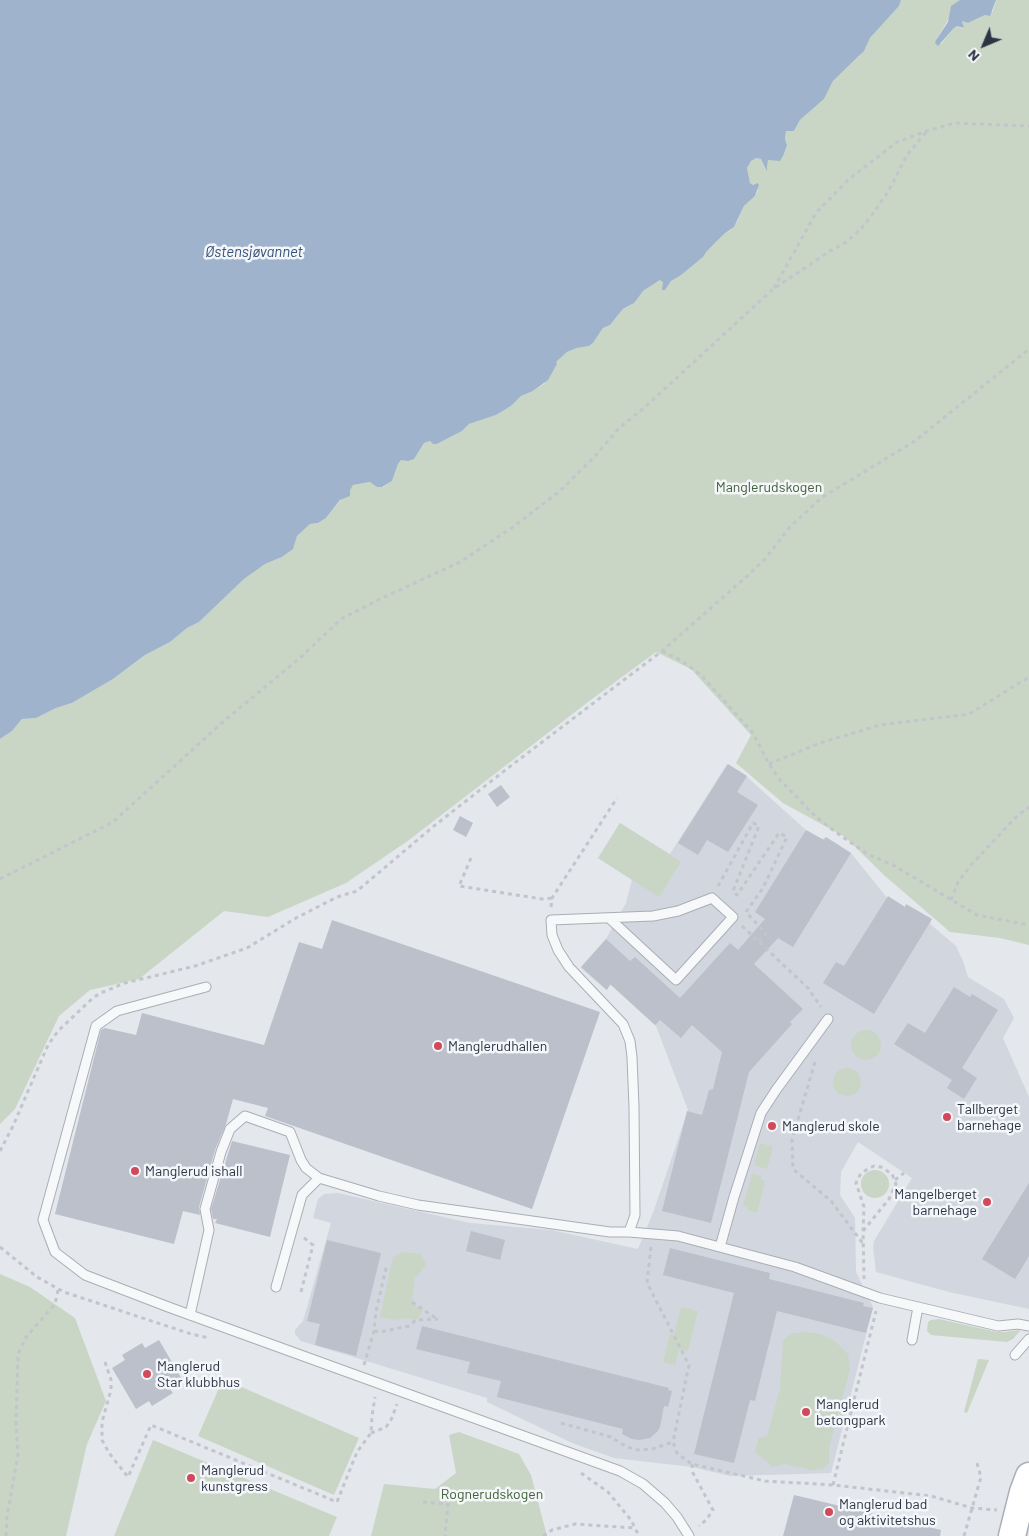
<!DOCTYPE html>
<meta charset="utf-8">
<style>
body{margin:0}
#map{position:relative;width:1029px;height:1536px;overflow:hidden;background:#e4e7ec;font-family:Barlow,sans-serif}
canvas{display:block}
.north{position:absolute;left:959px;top:20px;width:50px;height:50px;-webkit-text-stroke:4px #f4f6f9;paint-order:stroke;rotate:225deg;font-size:14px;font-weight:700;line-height:20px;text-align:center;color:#2b3445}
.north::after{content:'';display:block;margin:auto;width:18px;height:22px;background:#2b3445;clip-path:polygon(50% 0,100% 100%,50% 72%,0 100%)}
</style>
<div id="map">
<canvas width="1029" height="1536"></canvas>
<div class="north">N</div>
</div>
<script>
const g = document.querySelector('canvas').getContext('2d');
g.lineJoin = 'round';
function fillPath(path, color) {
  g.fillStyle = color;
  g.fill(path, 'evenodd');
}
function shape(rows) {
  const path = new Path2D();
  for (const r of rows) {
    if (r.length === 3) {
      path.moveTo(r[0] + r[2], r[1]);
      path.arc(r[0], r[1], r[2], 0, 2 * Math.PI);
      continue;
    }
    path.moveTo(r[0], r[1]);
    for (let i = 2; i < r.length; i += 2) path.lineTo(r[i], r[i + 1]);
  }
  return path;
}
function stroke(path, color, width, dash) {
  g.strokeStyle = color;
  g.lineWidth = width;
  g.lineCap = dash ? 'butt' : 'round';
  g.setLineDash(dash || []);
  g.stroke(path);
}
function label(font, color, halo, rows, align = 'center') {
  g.font = font + ' Barlow,sans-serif';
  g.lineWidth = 5;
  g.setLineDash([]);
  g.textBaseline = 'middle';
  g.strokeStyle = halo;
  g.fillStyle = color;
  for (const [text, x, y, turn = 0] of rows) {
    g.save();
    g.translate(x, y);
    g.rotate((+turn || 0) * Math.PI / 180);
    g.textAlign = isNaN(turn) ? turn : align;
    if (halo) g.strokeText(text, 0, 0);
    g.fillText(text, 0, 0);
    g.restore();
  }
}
fillPath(shape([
 [727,764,747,777,806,830,822,840,825,837,851,853,888,899,904,909,906,906,931,922,930,924,956,946,963,961,968,977,1004,999,1014,1018,1003,1038,1029,1097,1029,1309,949,1292,876,1272,873,1246,874,1241,912,1178,858,1142,841,1172,840,1195,855,1218,856,1272,873,1307,831,1473,730,1476,692,1467,614,1458,572,1443,487,1402,487,1398,301,1341,295,1334,295,1330,303,1321,331,1223,313,1218,318,1199,324,1194,338,1193,470,1223,551,1230,638,1249,654,1210,688,1110,656,1026,611,985,606,990,581,968,606,939,626,903,632,880,598,858,620,823,670,854]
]), '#d2d6de');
fillPath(shape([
 [901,0,960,0,936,40,941,44,954,28,957,26,964,29,962,21,968,23,993,11,996,0,1029,0,1029,945,1000,938,950,932,885,876,845,837,783,803,736,763,751,735,691,669,656,652,588,702,409,840,346,883,268,917,224,911,139,979,90,990,59,1016,15,1109,0,1124,0,739,12,731,22,719,36,718,56,708,72,703,113,679,145,655,170,642,187,628,199,622,244,579,265,564,282,557,292,549,297,536,310,524,318,523,326,518,353,485,371,482,377,487,383,487,392,481,398,464,401,459,417,454,424,443,430,441,437,444,462,431,469,424,496,415,511,406,521,396,533,391,544,384,555,367,556,362,567,352,577,348,589,346,593,343,603,328,610,325,623,309,631,305,643,291,660,280,662,280,667,287,671,281,703,257,707,251,724,234,731,230,737,222,744,206,755,196,758,191,755,183,753,185,750,183,747,170,748,165,751,161,755,158,761,159,768,169,768,160,784,154,787,145,785,139,786,131,794,131,800,120,824,99,833,81,859,56,866,47,870,38,899,6],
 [620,823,681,862,659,897,598,858],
 [866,1045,15],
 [847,1082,14],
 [760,1143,773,1147,767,1169,754,1165],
 [875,1184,14],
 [752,1174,762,1176,761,1180,765,1181,757,1213,747,1210,748,1207,743,1206],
 [403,1252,421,1254,426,1265,415,1278,412,1303,423,1311,416,1320,404,1318,396,1320,380,1317,392,1262,393,1258],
 [0,1274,30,1287,75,1318,106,1401,87,1444,66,1536,0,1536],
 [681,1307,698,1311,688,1351,679,1349,675,1365,663,1362,670,1334,674,1335],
 [939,1319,997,1332,1005,1332,1019,1330,1020,1331,1013,1339,1007,1342,931,1335,927,1331,928,1322,931,1320],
 [804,1332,821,1334,836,1342,848,1354,850,1369,829,1448,829,1463,823,1469,812,1470,784,1464,773,1467,755,1452,759,1438,767,1436,780,1389,783,1341,790,1334],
 [978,1359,989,1360,967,1413,964,1412],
 [223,1379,359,1438,334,1495,198,1436],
 [459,1432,519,1454,531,1475,547,1536,371,1536,384,1484,435,1489,456,1473,449,1435],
 [153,1440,337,1517,329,1536,114,1536]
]), '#c9d6c5');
fillPath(shape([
 [0,0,901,0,899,6,870,38,864,51,833,81,824,99,800,120,794,131,786,131,785,139,787,145,784,154,780,161,768,160,767,171,761,159,756,158,751,161,747,168,750,183,753,185,757,183,759,185,755,196,744,206,734,227,724,234,707,251,703,257,681,275,671,281,665,290,662,290,663,282,660,280,643,291,634,303,623,309,610,325,603,328,593,343,589,346,577,348,567,352,556,362,557,364,548,380,533,391,521,396,511,406,496,415,469,424,462,431,437,444,433,444,430,441,424,443,414,459,408,461,401,460,398,464,392,481,382,487,377,487,370,482,353,485,350,490,350,496,340,500,326,518,318,523,310,524,297,536,293,549,282,557,265,564,244,579,199,622,187,628,170,642,145,655,113,679,72,703,56,708,36,718,22,719,12,731,0,739],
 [960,0,996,0,990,16,985,15,968,23,962,21,964,28,957,26,954,28,938,46,935,43,936,40,948,22,951,6]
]), '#9fb4cc');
fillPath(shape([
 [728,764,747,776,737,792,758,805,728,852,707,840,698,855,678,843],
 [501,785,510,797,497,807,488,794],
 [460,816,473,823,466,837,453,830],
 [806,830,824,840,826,837,851,853,793,947,778,938,754,964,803,1009,790,1022,792,1024,749,1072,711,1223,662,1211,687,1111,702,1115,709,1090,713,1089,722,1052,692,1025,681,1038,660,1020,655,1025,610,984,607,990,581,967,606,939,630,961,635,957,680,998,730,943,738,950,765,919,755,912],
 [888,896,905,907,906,904,932,919,874,1014,823,983,836,962,844,966],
 [332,920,600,1012,532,1209,265,1116,268,1108,233,1099,226,1124,215,1150,199,1207,200,1215,183,1211,174,1244,55,1214,101,1030,105,1028,136,1035,142,1013,264,1045,299,942,322,949],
 [954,987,970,997,972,994,998,1010,962,1068,977,1078,964,1099,947,1088,952,1080,894,1044,908,1023,925,1033],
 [232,1141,290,1155,270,1237,215,1223,217,1219,213,1219,211,1209],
 [1029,1183,1029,1256,1015,1279,982,1259],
 [471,1231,505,1240,500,1260,466,1251],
 [327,1240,381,1253,356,1356,315,1345,320,1324,307,1321],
 [670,1248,770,1273,769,1279,864,1303,863,1306,873,1308,866,1333,777,1311,755,1401,750,1400,734,1463,694,1454,734,1293,663,1275],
 [422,1326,669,1388,668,1390,672,1391,668,1407,664,1406,660,1427,657,1432,650,1438,640,1440,632,1439,622,1434,623,1429,497,1397,501,1381,467,1373,470,1362,416,1349],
 [159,1340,183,1381,170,1389,173,1393,152,1406,149,1401,136,1409,112,1368,125,1360,122,1355,142,1343,145,1348],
 [794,1495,941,1530,940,1536,783,1536]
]), '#bbc0ca');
const lane = shape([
 [609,918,676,980,733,917,712,898,678,911,653,916,551,920,552,935,558,950,569,967,623,1024,630,1041,632,1057,634,1107,635,1215,629,1232],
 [206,987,117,1011,96,1026,43,1220,55,1252,85,1275,171,1308,620,1471,643,1484,665,1503,677,1517,689,1536],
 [720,1247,734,1197,761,1113,776,1090,828,1019],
 [276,1287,302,1195,319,1178],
 [190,1315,209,1230,205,1209,221,1152,230,1129,245,1116,290,1132,301,1160,306,1168,319,1178,379,1196,418,1205,610,1232,629,1232,678,1236,795,1267,880,1298,998,1326,1018,1324,1029,1326],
 [912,1340,918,1307],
 [1015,1355,1029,1339]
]);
const secondary = shape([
 [1012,1536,1023,1492,1029,1476]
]);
stroke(lane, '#a9aeb7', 11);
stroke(secondary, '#a9aeb7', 29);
stroke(shape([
 [774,288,816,213,848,180,897,142,927,131,954,123,1029,126],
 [662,651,682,661,701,675,753,733,769,764,781,781,815,816,837,833,869,855,893,865,977,915,1029,925],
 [769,764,820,743,880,725,969,714,1029,677],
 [471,858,459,886,542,899,552,898],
 [0,879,113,822,224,721,300,658,341,619,380,599,460,562,513,527,560,491,597,454,619,428,645,407,772,290,830,251,845,243,860,230,872,215,888,192,907,155,927,131],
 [718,886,753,823,759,826,733,891,737,895,779,833,787,837,763,888,746,912,766,934,759,941],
 [951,900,958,882,972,864,1018,815,1029,807],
 [551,907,552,898,617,798],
 [742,926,808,988,821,1007],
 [815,1062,792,1140,793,1169,831,1201,864,1245],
 [0,1151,13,1126,48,1045,58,1031,94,997,103,992,125,983,195,966,247,948,296,918,337,897,357,891,434,826,508,768,662,651,746,577,765,559,790,527,821,498,915,441,1029,349],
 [895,1180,904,1173],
 [863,1231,889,1199,896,1184,892,1174,881,1167,874,1166,866,1170,860,1175,856,1183,864,1207,863,1231,864,1279],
 [0,1247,37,1277,64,1292,191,1334,209,1338],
 [651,1247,647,1283,689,1365,673,1442,677,1453,686,1460,692,1464,765,1481,833,1485,931,1496,972,1508,997,1510],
 [301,1292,313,1245,303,1237],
 [412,1302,437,1319],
 [374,1331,380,1332,409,1326,416,1320,438,1319],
 [105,1362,111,1380,111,1390,102,1422,102,1440,109,1453,128,1477,151,1425,337,1502,357,1452,371,1433,372,1416,375,1397],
 [364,1365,374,1331,376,1311,387,1264],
 [561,1423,611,1437,627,1447,638,1450,652,1449,673,1442],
 [371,1433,386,1427,391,1420,397,1404],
 [692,1464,693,1473,713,1510,706,1520,699,1526],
 [581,1473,608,1492,631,1520,639,1536],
 [833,1485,876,1311],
 [423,1502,448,1504,445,1536],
 [6,1536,7,1516,18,1455,16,1425,18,1354,26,1337,55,1304,58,1290],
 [543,1536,552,1530,575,1524,635,1528],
 [964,1536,981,1477,976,1460]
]), '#c2c5cb', 3, [4, 4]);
stroke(lane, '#f7f8fa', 9);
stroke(secondary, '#fff', 26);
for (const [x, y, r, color] of [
 [438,1046,5,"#d1495b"],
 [947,1117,5,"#d1495b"],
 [772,1126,5,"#d1495b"],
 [135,1171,5,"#d1495b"],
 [987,1202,5,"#d1495b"],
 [147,1374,5,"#d1495b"],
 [806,1412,5,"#d1495b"],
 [191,1478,5,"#d1495b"],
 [829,1512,5,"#d1495b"]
]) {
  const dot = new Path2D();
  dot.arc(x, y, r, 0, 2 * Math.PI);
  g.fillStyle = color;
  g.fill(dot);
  stroke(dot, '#f4f6f9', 2);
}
label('14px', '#3f6138', '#f4f6f9', [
 ["Manglerudskogen",769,487],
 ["Rognerudskogen",492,1494]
]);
label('14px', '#2b3445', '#f4f6f9', [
 ["Manglerudhallen",448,1046],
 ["Tallberget",957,1109],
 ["barnehage",957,1125],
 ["Manglerud skole",782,1126],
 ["Manglerud ishall",145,1171],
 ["Mangelberget",977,1194,"right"],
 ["barnehage",977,1210,"right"],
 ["Manglerud",157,1366],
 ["Star klubbhus",157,1382],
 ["Manglerud",816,1404],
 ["betongpark",816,1420],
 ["Manglerud",201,1470],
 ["kunstgress",201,1486],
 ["Manglerud bad",839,1504],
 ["og aktivitetshus",839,1520]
], 'left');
label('italic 15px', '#34527a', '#f4f6f9', [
 ["Østensjøvannet",254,252]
]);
</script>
